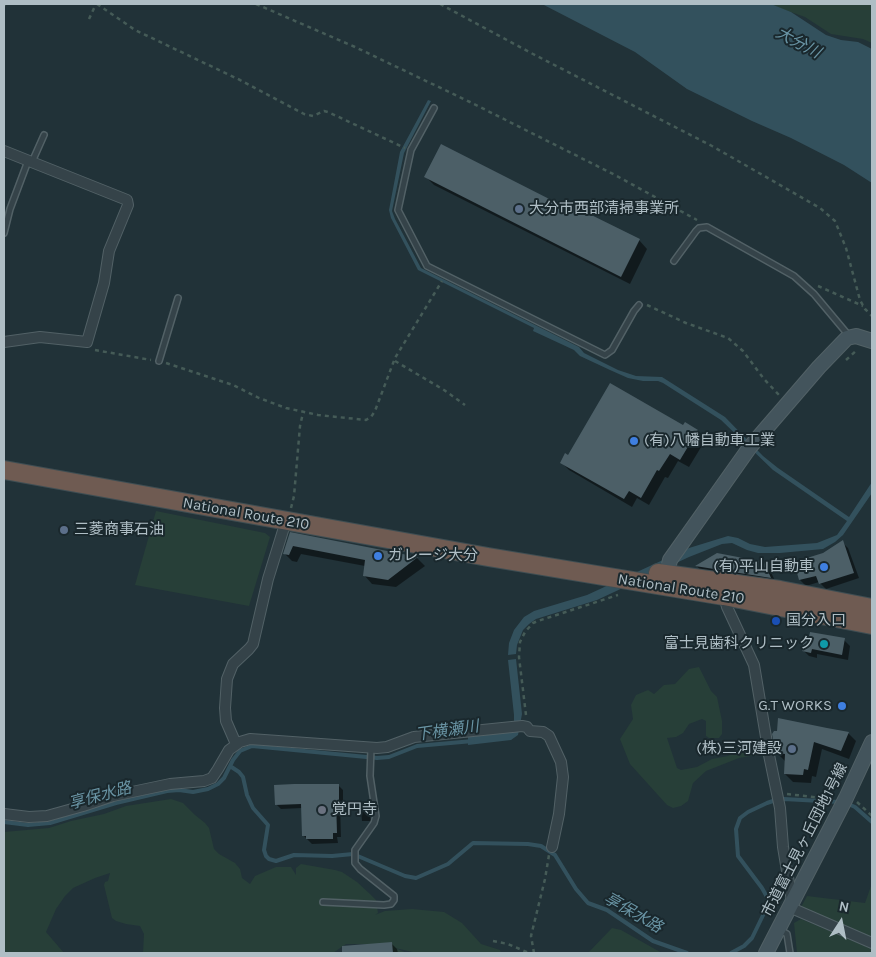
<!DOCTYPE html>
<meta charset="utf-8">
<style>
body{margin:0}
#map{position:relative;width:876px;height:957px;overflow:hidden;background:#213238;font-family:Karla,sans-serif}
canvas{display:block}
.frame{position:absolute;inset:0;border:5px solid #afbec5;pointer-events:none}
.north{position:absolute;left:816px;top:897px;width:50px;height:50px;-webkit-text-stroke:4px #1a282d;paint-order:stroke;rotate:11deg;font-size:14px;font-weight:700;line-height:20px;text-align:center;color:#afbec5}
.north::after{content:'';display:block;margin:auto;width:18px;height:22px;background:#afbec5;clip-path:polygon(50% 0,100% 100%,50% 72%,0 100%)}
</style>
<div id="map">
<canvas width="876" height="957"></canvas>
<div class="frame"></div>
<div class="north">N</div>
</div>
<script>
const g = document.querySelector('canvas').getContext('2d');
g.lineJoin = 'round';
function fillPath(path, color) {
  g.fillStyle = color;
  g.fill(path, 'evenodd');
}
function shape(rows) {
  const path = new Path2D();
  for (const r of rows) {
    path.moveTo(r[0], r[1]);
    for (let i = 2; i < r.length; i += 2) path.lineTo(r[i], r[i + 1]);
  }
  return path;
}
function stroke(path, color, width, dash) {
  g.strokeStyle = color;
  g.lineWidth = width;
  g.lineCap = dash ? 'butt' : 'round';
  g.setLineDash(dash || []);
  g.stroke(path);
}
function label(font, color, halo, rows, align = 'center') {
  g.font = font + ' Karla,"Noto Sans JP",sans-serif';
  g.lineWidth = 4;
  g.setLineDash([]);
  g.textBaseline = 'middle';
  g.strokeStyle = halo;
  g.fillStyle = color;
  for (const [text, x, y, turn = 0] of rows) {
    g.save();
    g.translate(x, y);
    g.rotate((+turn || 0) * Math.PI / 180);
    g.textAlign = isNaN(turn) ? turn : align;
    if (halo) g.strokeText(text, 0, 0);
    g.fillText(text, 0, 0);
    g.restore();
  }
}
fillPath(shape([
 [768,4,872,4,872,43,863,39,831,34,805,17],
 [156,511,265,533,270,537,249,606,135,585],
 [699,667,711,691,717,697,722,721,722,734,719,738,709,738,706,736,706,721,702,719,689,724,683,733,676,737,667,738,677,768,681,770,697,767,712,759,728,756,740,749,755,743,760,747,760,751,757,755,739,758,706,771,693,783,688,801,681,806,673,808,667,805,630,764,620,739,633,719,631,705,636,695,648,690,654,694,664,685,675,684,689,669],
 [171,799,183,803,195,815,205,823,209,828,214,849,219,854,235,863,240,869,242,878,250,884,255,876,276,867,291,867,296,875,296,868,301,864,335,870,342,872,357,882,370,894,376,900,378,913,375,915,385,911,412,909,444,912,462,923,481,944,500,950,501,953,417,953,395,948,407,953,393,953,392,948,373,944,346,944,333,953,143,953,144,934,140,926,126,924,116,921,112,918,104,885,105,882,108,881,110,873,95,878,73,888,65,896,56,909,46,932,64,953,4,953,4,832,49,828,71,821,104,814,126,806],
 [872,883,872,938,800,909,807,896,865,903],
 [801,919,872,949,872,953,797,953,794,923],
 [612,928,621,930,662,953,588,953]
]), '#273f38');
fillPath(shape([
 [542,4,771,4,791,12,826,35,841,40,858,42,872,49,872,183,844,165,791,138,752,121,687,89,635,52],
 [428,100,431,101,404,153,392,211,395,219,421,268,579,347,584,353,618,370,636,376,662,377,725,417,763,456,778,468,849,517,872,482,872,493,843,535,835,542,823,549,780,553,758,553,747,550,732,543,722,544,689,557,597,600,536,619,529,624,523,630,517,645,516,654,508,655,509,643,514,630,524,617,534,611,587,595,689,548,728,536,738,538,750,544,765,547,817,543,837,535,847,521,773,470,721,420,663,383,658,381,643,381,628,378,610,370,580,356,574,350,533,331,534,328,418,270,391,218,389,210,400,152],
 [516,659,522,714,518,735,511,740,468,745,468,737,508,732,514,722,514,715,508,660]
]), '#33515d');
fillPath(shape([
 [426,177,639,240,647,249,630,284,434,185],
 [685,424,698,431,706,439,689,467,678,461,668,478,665,477,649,505,637,498,632,507,569,470,561,462,569,456,684,426],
 [291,534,417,558,425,566,396,587,372,584,364,575,365,566,301,554,297,562,292,561,284,553],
 [842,542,848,548,859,578,826,589,819,582,806,586,800,580,824,554],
 [717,554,763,563,770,570,776,583,702,572,697,566],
 [844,640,850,646,848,660,817,654,817,658,809,656,803,650],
 [848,733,856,741,849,759,822,749,816,777,812,776,811,783,793,782,785,774,786,762,777,753,774,734],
 [338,785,343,790,343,805,340,805,341,837,337,837,338,843,312,844,303,835,302,808,281,809,276,804],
 [361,811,369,811,371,821,362,821],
 [391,943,397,949,398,953,342,953,353,952]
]), '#0007');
stroke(shape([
 [230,766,239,772,243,777,247,795,253,808,268,825,264,850,266,856,269,859,276,861,294,855,332,856,353,854,405,876,416,878,448,864,473,843,528,844,541,846,555,855,576,889,588,903,607,910,653,941,687,953],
 [846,803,855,807,872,822],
 [4,822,28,825,50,823,116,803,167,791,179,790,193,792,208,789,218,784,224,778,233,760,240,751,252,746,377,758,389,757,417,746,473,741],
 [731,953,744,946,752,938,767,907,767,897,762,888,738,856,736,829,740,818,748,812,767,803,776,800,784,799,839,802]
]), '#33515d', 4);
fillPath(shape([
 [441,144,567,208,569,204,640,239,621,277,424,177],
 [610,383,683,425,685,422,698,430,680,460,670,454,659,471,657,470,641,498,629,491,624,499,560,463,565,453,568,455],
 [290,532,418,557,388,580,363,576,365,560,293,546,289,555,283,554],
 [843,540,854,573,819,584,816,576,799,580,794,562,823,553],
 [717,553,764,562,771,578,695,566],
 [810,632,845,638,842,655,812,649,811,653,802,651,804,637,809,637],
 [778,718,827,728,849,732,841,751,814,742,808,770,804,769,803,775,784,774,785,754,776,753,772,734,774,731,777,731],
 [294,784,339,784,339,801,336,801,337,833,333,833,333,839,306,839,306,836,302,836,301,804,275,805,274,785],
 [392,942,393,953,342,953,342,946]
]), '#4c5f67');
const lane = shape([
 [434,108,411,150,398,210,427,266,605,355,612,350,634,311,639,305],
 [32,162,44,135],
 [4,233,10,209,28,161],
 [674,261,696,231,699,228,707,227,794,276,814,294,850,337],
 [159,361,178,298],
 [323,902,384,905,391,904,394,900,394,896,360,869,355,863,355,850,374,823,376,816,370,776,371,748],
 [778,929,787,934,790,953]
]);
const street = shape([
 [4,151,127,200,128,205,109,251,104,283,87,342,40,337,4,342],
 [724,596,727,607,754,665,769,755,780,808,783,847,792,901],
 [236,744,226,721,225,708,227,679,233,664,249,649,253,644,268,579,286,521],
 [4,814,29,817,47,816,83,806,113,796,170,784,204,781,212,778,218,769,229,750,240,742,250,739,377,748,387,747,414,737,522,726,527,727,530,731,543,732,549,736,561,762,563,777,559,814,552,847],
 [789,907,872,943]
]);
const secondary = shape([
 [667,574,670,560,675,553,750,447,819,367,847,338,856,336,872,341],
 [766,953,846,798,872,742]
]);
const highway = shape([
 [4,470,488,557,724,596,872,625],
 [658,573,780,590,872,608]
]);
stroke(lane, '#526166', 8);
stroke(street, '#526166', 12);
stroke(secondary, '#526166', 16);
stroke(highway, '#3f4e53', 20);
stroke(shape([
 [97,4,135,30,240,80,304,114,313,116,324,111,328,112,405,148],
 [256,4,355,47,470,102,615,175,697,220],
 [440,4,533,54,712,146,820,208,835,221,846,248,860,300,865,309,872,316],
 [4,6,5,4],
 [89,19,96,4],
 [818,286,863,306],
 [647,305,686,323,728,338,743,351,764,379,779,395],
 [95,350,151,360],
 [846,360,857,350],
 [395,361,444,390,465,405],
 [166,363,233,385,259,398,286,408,318,415,366,420,371,417,375,411,395,358,442,281],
 [291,508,294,496,300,426,303,413],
 [526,715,519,657,520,642,525,632,533,623,538,621,618,595],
 [787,794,831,799],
 [857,802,872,816],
 [493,941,508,944,529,953],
 [534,953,531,936,545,879,549,855]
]), '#455b57', 2.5, [4, 4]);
stroke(lane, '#354349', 5);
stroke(street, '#354349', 10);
stroke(secondary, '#43545c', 14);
stroke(highway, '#6f5b52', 18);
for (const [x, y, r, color] of [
 [519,209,5,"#5c6f8a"],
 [634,441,5,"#3f7fe0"],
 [64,530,5,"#5c6f8a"],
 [378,556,5,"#3f7fe0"],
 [824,567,5,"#3f7fe0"],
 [776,621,5,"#1a4fb4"],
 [824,644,5,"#0f9aa8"],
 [842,706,5,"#3f7fe0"],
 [792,749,5,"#5c6f8a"],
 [322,810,5,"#6b7280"]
]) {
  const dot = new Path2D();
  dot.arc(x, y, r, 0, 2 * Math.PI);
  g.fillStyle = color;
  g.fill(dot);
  stroke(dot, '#1a282d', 2);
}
label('15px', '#afbec5', '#1a282d', [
 ["大分市西部清掃事業所",529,209],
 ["(有)八幡自動車工業",644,441],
 ["三菱商事石油",74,530],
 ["ガレージ大分",388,556],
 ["(有)平山自動車",814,567,"right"],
 ["国分入口",786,621],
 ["富士見歯科クリニック",814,644,"right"],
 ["G.T WORKS",832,706,"right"],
 ["(株)三河建設",782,749,"right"],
 ["覚円寺",332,810]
], 'left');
label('15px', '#afbec5', '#1a282d', [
 ["National Route 210",246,514,10],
 ["National Route 210",681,589,9],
 ["市道富士見ヶ丘団地1号線",805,840,-63]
]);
label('italic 16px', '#6994a4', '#1a282d', [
 ["大分川",798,43,28],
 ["下横瀬川",447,731,-8],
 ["享保水路",100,796,-15],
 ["享保水路",633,913,30]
]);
</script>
